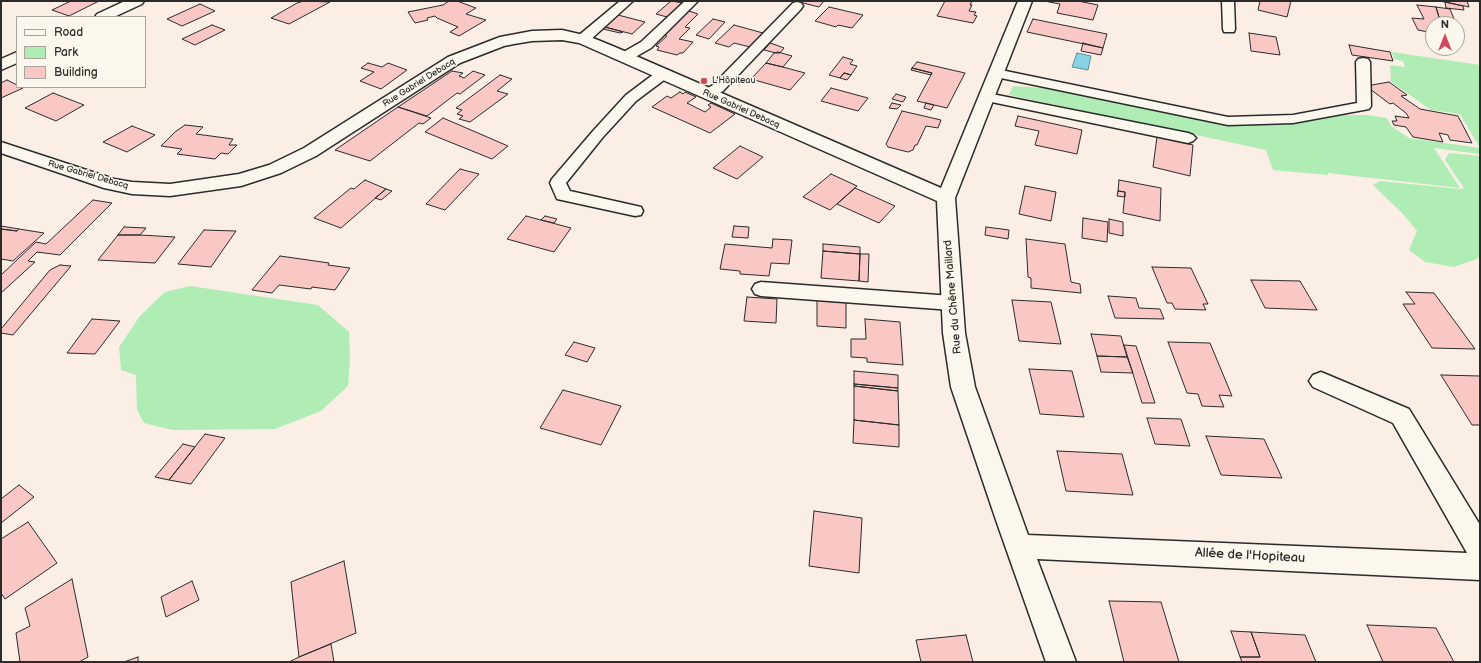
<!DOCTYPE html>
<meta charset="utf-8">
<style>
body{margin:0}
#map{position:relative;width:1481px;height:663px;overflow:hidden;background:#fbeee4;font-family:"Balsamiq Sans",sans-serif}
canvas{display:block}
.frame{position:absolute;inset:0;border:2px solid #2b2b2b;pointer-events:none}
.legend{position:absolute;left:16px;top:16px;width:130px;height:72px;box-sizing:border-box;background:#fbf7ec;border:1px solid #a8a59f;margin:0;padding:5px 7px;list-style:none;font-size:12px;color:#2b2b2b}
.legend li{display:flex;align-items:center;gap:8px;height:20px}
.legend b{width:20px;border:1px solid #a8a59f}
.north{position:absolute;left:1425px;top:16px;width:40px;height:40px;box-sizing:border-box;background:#fbf7ec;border:1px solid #a8a59f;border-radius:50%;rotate:0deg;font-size:11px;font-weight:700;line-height:16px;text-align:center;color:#2b2b2b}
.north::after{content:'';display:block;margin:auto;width:14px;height:18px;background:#d1495b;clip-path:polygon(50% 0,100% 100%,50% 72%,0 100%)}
</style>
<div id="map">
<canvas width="1481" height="663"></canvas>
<div class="frame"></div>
<ul class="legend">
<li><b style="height:5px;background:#fbf7ec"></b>Road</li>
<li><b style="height:11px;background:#afedb4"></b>Park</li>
<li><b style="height:11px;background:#f9c8c5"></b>Building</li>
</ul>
<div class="north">N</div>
</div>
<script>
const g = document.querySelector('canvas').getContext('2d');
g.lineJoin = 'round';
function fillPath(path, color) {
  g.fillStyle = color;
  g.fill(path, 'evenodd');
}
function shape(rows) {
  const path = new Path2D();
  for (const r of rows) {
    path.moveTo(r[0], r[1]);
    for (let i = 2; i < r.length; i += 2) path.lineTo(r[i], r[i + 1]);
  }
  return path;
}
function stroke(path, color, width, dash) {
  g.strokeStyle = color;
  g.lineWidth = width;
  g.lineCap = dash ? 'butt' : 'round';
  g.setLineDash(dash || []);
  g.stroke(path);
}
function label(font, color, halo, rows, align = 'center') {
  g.font = font + ' "Balsamiq Sans",sans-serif';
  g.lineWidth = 3;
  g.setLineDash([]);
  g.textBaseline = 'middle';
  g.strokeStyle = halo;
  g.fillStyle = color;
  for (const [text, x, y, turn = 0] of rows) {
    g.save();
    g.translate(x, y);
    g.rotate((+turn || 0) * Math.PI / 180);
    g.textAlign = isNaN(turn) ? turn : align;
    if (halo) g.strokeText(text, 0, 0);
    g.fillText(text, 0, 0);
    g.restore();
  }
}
fillPath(shape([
 [1392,52,1480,65,1480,148,1460,114,1431,110,1391,82,1390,65,1405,67,1403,61,1394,59],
 [1013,86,1057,89,1232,126,1305,122,1338,115,1367,115,1387,118,1391,126,1409,138,1480,148,1480,154,1434,148,1460,188,1328,173,1328,175,1273,170,1266,150,1009,95],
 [1449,153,1480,156,1480,256,1477,259,1454,267,1425,262,1409,250,1417,231,1402,213,1373,185,1380,181,1460,189,1464,188,1445,160],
 [190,286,318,305,349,332,350,358,348,386,321,411,275,429,173,430,144,423,137,410,136,375,121,370,119,347,140,316,165,292]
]), '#afedb4');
const water = shape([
 [1077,53,1091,56,1088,70,1072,67,1077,53]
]);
fillPath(water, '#86d2e6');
stroke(water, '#628f9b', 1);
const building = shape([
 [71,1,99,1,69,16,52,10,71,1],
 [304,1,330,2,289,24,271,18,297,3,304,1],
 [449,1,457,1,476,8,466,14,486,20,459,36,450,32,458,27,437,18,435,16,427,18,428,20,415,23,408,12,443,5,449,1],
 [671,1,683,3,667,17,656,14,671,1],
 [795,1,824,1,819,7,795,1],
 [945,1,972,1,970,5,972,5,969,11,976,12,974,15,977,16,973,23,937,16,945,1],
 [1044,1,1078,1,1098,5,1093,20,1057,13,1060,4,1044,1],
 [1260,1,1291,1,1287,17,1258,10,1260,1],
 [1438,1,1467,1,1469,7,1445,2,1438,1],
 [1445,2,1463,6,1464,10,1446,8,1445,2],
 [200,4,215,11,182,26,167,19,200,4],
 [1417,5,1436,7,1441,24,1433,24,1433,33,1418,30,1412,18,1424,19,1417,5],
 [829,7,863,15,852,28,838,25,836,27,815,21,829,7],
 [1436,7,1450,9,1456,24,1441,24,1436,7],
 [689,11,698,14,685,27,690,28,679,39,693,42,683,53,680,53,677,55,657,50,659,47,656,46,667,36,663,35,689,11],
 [618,15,645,22,632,34,605,27,618,15],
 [713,19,725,22,709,39,696,35,713,19],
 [1033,19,1107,34,1103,48,1027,32,1033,19],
 [212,25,225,30,195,45,182,39,212,25],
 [734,25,763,33,750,47,734,43,729,47,715,43,734,25],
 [605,27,623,32,620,33,603,29,605,27],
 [1249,33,1276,37,1280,55,1251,51,1249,33],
 [770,43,776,45,784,48,780,53,776,53,764,50,770,43],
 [1083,43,1103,48,1101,55,1081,51,1083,43],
 [1349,45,1390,52,1393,61,1352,55,1349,45],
 [778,52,792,56,783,67,766,63,774,53,778,52],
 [843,57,853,60,850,64,857,66,851,75,844,73,840,78,829,75,843,57],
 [917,62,965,73,947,108,917,101,932,73,912,68,917,62],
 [368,63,382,67,388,63,407,70,381,89,360,81,374,72,361,68,368,63],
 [766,63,783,67,805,73,790,90,751,79,766,63],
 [912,68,932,73,931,75,911,70,912,68],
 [452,71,463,73,459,76,464,78,473,71,485,75,460,94,457,93,427,116,398,107,452,71],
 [844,73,851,75,847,80,840,78,844,73],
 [500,75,512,79,497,91,508,94,470,122,459,119,463,116,457,114,462,110,456,108,500,75],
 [7,80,17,85,17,87,23,88,1,98,1,83,7,80],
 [1389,82,1407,95,1401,96,1420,109,1458,116,1472,143,1450,140,1448,135,1439,133,1443,142,1413,137,1406,127,1394,125,1392,121,1397,121,1395,116,1409,118,1406,113,1393,103,1390,104,1366,86,1389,82],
 [831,88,868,98,858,111,821,101,831,88],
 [680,92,683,94,685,92,696,97,687,103,705,112,711,107,708,105,711,103,735,114,710,133,652,107,667,96,671,98,680,92],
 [53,93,84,105,56,121,25,108,53,93],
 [896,94,906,97,903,102,892,99,896,94],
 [892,103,901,105,897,109,889,108,892,103],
 [926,103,934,105,931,110,924,108,926,103],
 [398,107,431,118,423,124,419,123,370,161,335,150,398,107],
 [902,111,941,120,938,128,926,126,917,145,915,145,913,150,908,152,888,147,886,144,902,111],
 [1018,116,1082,130,1077,154,1035,145,1039,131,1015,126,1018,116],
 [443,118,464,127,508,146,492,159,425,132,443,118],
 [185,125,203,127,196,134,233,139,229,145,237,145,228,154,221,153,215,159,177,154,182,149,161,146,175,132,185,125],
 [132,126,155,135,127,152,103,142,132,126],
 [1157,137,1193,145,1190,176,1153,167,1157,137],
 [740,146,763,157,737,179,713,168,740,146],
 [460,169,479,174,445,210,426,204,460,169],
 [831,174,857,186,830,210,803,197,831,174],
 [365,180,386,189,341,228,314,218,351,188,354,189,365,180],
 [1119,180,1161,188,1160,221,1123,213,1125,192,1118,191,1119,180],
 [1025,186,1056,192,1051,221,1019,214,1025,186],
 [855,188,895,206,879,223,837,204,855,188],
 [386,189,392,191,381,200,375,198,386,189],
 [1118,191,1125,192,1125,197,1117,196,1118,191],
 [93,200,112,203,60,255,37,252,28,261,35,262,1,293,1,275,36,242,46,244,93,200],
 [526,216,571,228,554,252,507,239,526,216],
 [545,216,557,219,554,223,541,220,545,216],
 [1083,218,1108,222,1107,242,1082,238,1083,218],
 [1109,219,1123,222,1123,236,1109,233,1109,219],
 [1,226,19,229,17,231,1,229,1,226],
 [734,226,749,227,748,238,732,237,734,226],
 [124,227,146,228,140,235,118,235,124,227],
 [986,227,1009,230,1008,239,985,235,986,227],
 [1,229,17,231,19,229,44,233,13,261,1,259,1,229],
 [204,230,236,231,211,267,178,264,204,230],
 [118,235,140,235,175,237,155,263,98,260,118,235],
 [773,239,792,240,789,264,771,263,769,276,740,274,740,271,720,269,725,244,772,248,773,239],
 [1026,239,1065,244,1071,282,1080,284,1081,293,1031,288,1031,278,1028,277,1026,239],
 [823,244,860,247,860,254,823,251,823,244],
 [823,251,860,254,859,281,821,278,823,251],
 [860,254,869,254,868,282,859,281,860,254],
 [280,256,329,263,328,265,350,268,335,290,312,287,311,289,279,285,272,293,252,290,280,256],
 [60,265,71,266,13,335,1,333,1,329,50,270,60,265],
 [1152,267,1191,268,1208,304,1203,304,1206,310,1175,309,1172,303,1167,303,1152,267],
 [1251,280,1300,281,1317,310,1265,308,1251,280],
 [1406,292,1434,293,1475,349,1432,348,1403,304,1415,304,1406,292],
 [1108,296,1136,298,1139,308,1160,309,1164,319,1115,318,1108,296],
 [747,297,777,299,776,323,744,321,747,297],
 [817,299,846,301,846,328,817,326,817,299],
 [1012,300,1051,302,1061,344,1019,341,1012,300],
 [92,319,120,321,95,354,67,353,92,319],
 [865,319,900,322,903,365,867,362,867,358,851,357,851,339,866,339,865,319],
 [1091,334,1121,336,1127,357,1097,356,1091,334],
 [574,342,595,348,587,362,565,355,574,342],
 [1168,342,1210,343,1232,396,1219,395,1224,407,1202,406,1198,394,1187,393,1168,342],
 [1124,345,1136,346,1155,403,1142,403,1124,345],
 [1097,356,1127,357,1133,373,1101,372,1097,356],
 [1029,369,1072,371,1084,417,1040,414,1029,369],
 [854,371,898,375,898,388,854,384,854,371],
 [1441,375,1480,376,1480,425,1472,425,1441,375],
 [854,384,898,388,898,391,854,386,854,384],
 [854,386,898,391,899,425,854,420,854,386],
 [563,390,621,406,601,445,540,428,563,390],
 [1147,418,1181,419,1190,446,1155,444,1147,418],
 [854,420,899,425,899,447,853,443,854,420],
 [205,434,225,438,191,484,169,480,205,434],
 [1206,436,1264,439,1282,478,1221,475,1206,436],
 [183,444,195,447,169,480,155,477,183,444],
 [1057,451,1122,454,1133,495,1066,491,1057,451],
 [19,485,34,497,1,523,1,499,19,485],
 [814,511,862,518,859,573,809,566,814,511],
 [28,522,57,563,5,599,1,593,1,539,28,522],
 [344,561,356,633,299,657,291,582,344,561],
 [72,579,88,657,79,662,20,662,16,633,30,626,25,608,72,579],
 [192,581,199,600,166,617,161,597,192,581],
 [1109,601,1161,602,1179,662,1124,662,1109,601],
 [1367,625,1436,628,1454,662,1383,662,1367,625],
 [1231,631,1251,632,1260,657,1240,657,1231,631],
 [1251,632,1305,635,1316,662,1242,662,1240,657,1260,657,1251,632],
 [966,635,973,662,921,662,916,640,966,635],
 [331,644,334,662,289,662,299,657,331,644],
 [138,657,138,662,124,662,138,657]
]);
fillPath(building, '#f9c8c5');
stroke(building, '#2b2b2b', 1);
const service = shape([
 [620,1,633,1,588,42,578,42,576,39,578,36,620,1],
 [685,1,698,1,651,48,630,60,620,60,618,57,620,54,641,42,685,1],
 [1222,1,1234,1,1235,29,1234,32,1224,32,1223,29,1222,1],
 [797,2,801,3,803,6,801,9,723,91,713,97,708,98,703,97,701,94,703,91,713,85,793,3,797,2],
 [1363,58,1368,59,1370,62,1371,106,1369,109,1293,123,1228,125,996,77,991,76,989,73,991,70,996,69,1228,117,1293,115,1357,103,1356,62,1358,59,1363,58],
 [663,70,668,71,670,74,668,77,636,101,603,137,566,183,570,191,641,207,643,211,641,215,635,216,557,199,550,183,552,179,593,131,626,95,658,71,663,70],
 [987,93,1188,133,1193,135,1196,138,1193,141,1188,143,982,100,980,97,982,94,987,93],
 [761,282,952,296,959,298,961,303,959,308,952,310,761,296,755,294,752,289,755,284,761,282]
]);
const minor = shape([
 [125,1,144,1,142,4,114,17,95,17,97,14,125,1],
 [1018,1,1032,1,955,198,965,333,975,387,1028,535,1467,553,1393,423,1313,387,1309,381,1313,375,1321,372,1409,409,1480,525,1480,580,1037,559,1076,662,1046,662,997,523,951,387,943,333,937,201,579,43,562,40,532,41,514,44,504,46,460,63,316,156,281,173,241,186,170,196,132,194,104,188,1,153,1,142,114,179,132,182,170,184,239,174,269,165,304,148,448,57,500,37,532,31,562,30,588,36,615,47,941,188,1018,1],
 [17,52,17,63,1,70,1,59,17,52]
]);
stroke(service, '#2b2b2b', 3);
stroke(minor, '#2b2b2b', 3);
fillPath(service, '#fbf7ec');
fillPath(minor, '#fbf7ec');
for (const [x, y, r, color] of [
 [704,81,4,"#d1495b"]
]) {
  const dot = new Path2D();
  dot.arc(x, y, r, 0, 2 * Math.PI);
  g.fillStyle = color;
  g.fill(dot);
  stroke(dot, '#fbf7ec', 1.5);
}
label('9px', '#2b2b2b', '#fbf7ec', [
 ["L'Hôpiteau",712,81]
], 'left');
label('9px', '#2b2b2b', '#fbf7ec', [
 ["Rue Gabriel Debacq",419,83,-32],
 ["Rue Gabriel Debacq",741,109,24],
 ["Rue Gabriel Debacq",88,175,16]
]);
label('11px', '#2b2b2b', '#fbf7ec', [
 ["Rue du Chêne Maillard",953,297,-95]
]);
label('13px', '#2b2b2b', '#fbf7ec', [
 ["Allée de l'Hopiteau",1250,556,3]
]);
</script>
